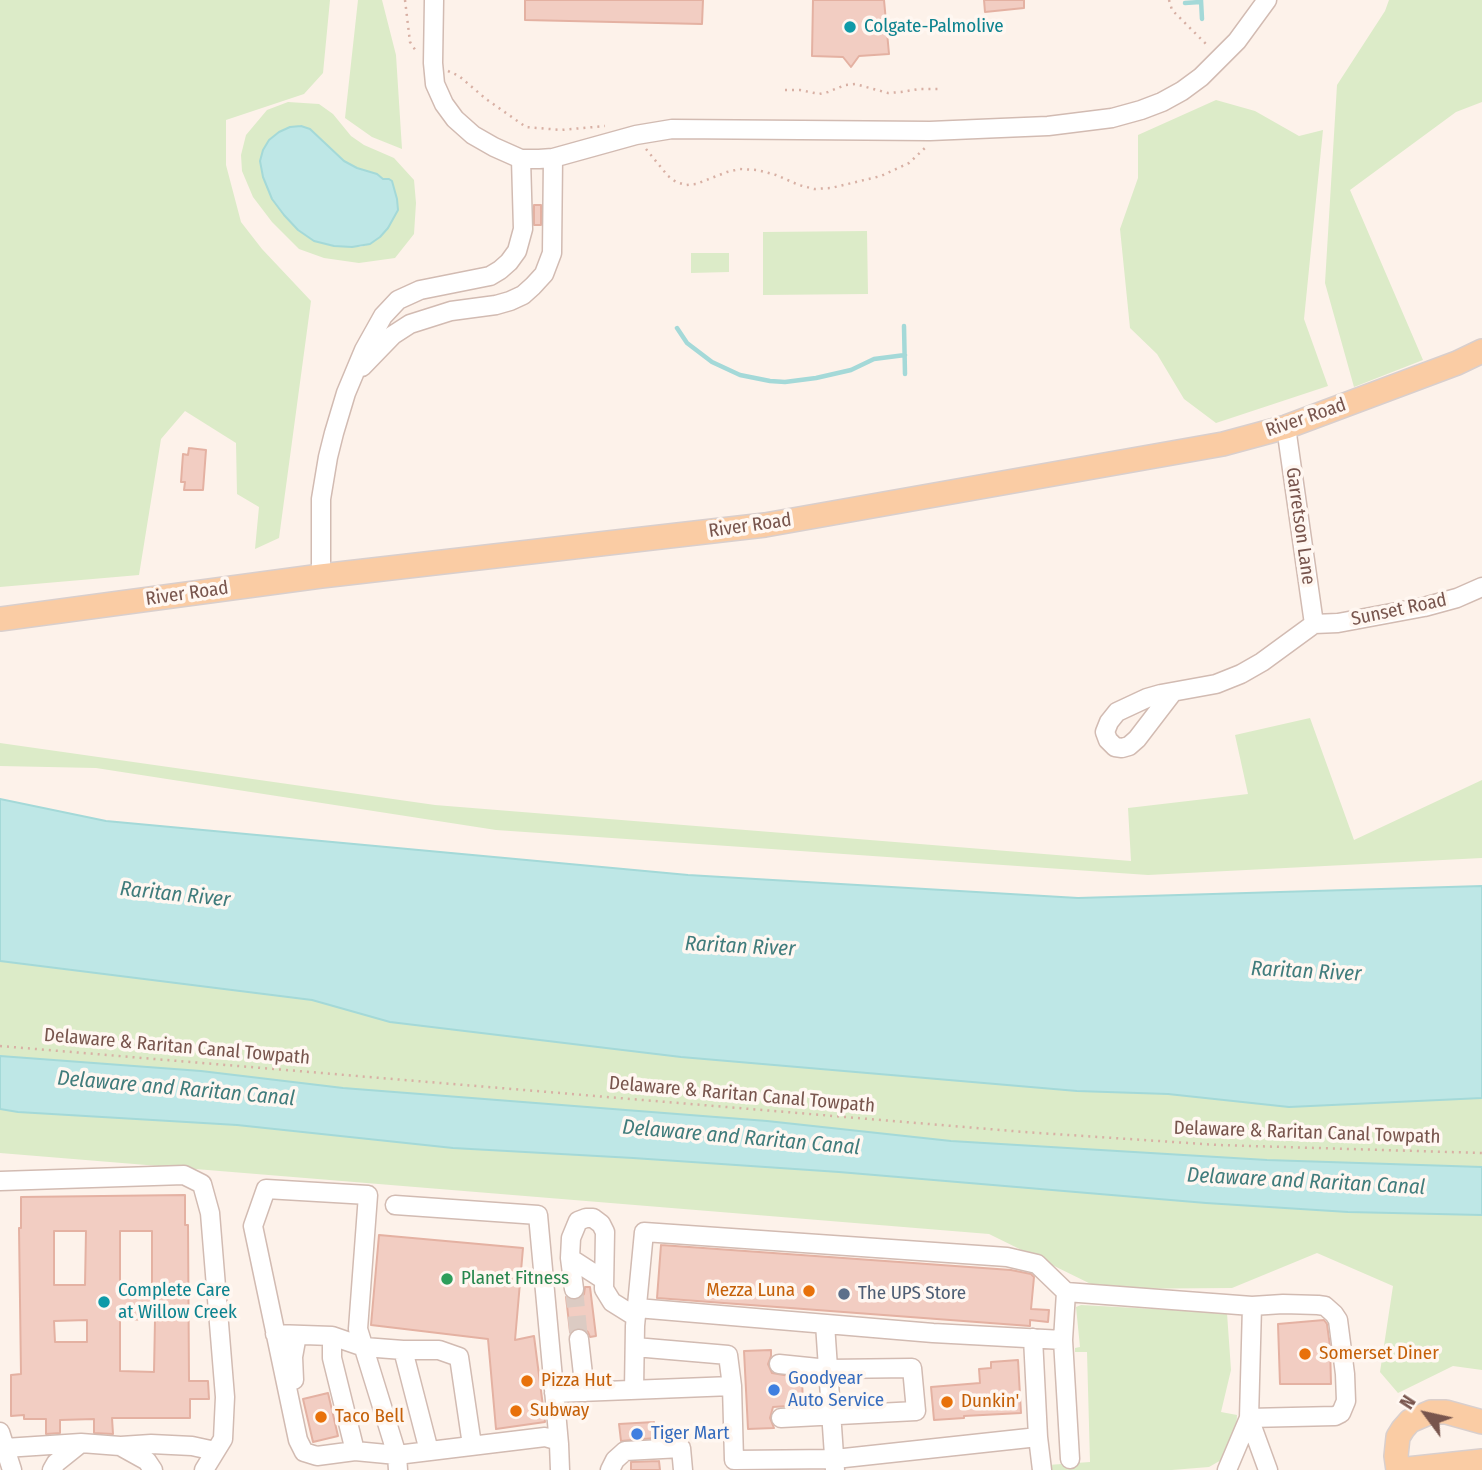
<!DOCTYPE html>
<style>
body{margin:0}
#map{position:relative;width:1482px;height:1470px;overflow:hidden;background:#fdf2ea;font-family:"Fira Sans Condensed",sans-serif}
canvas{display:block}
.north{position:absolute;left:1391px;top:1379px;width:70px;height:70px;-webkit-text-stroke:5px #fff7f1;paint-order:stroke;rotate:303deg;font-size:19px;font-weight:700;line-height:28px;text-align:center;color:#78554d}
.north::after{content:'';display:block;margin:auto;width:24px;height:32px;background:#78554d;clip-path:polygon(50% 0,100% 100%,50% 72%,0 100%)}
</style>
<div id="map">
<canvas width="1482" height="1470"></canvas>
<div class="north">N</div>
</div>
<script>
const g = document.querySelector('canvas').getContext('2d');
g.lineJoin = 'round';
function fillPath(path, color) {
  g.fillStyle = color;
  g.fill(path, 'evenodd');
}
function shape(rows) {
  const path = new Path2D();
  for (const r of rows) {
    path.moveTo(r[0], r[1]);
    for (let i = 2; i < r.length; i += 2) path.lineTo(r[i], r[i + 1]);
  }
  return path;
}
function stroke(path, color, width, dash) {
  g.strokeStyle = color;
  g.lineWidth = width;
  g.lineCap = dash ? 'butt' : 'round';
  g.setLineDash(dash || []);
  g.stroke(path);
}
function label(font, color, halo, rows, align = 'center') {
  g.font = font + ' "Fira Sans Condensed",sans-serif';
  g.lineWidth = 7;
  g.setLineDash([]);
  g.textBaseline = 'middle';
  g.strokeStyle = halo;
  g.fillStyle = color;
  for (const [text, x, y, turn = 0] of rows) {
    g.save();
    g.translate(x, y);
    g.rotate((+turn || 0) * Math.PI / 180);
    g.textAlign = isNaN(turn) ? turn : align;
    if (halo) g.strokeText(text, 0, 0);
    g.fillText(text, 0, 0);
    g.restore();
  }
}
fillPath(shape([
 [0,0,330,0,323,73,304,94,226,120,226,165,241,222,262,249,311,301,279,538,255,549,259,507,237,494,236,443,185,411,161,439,139,575,0,587],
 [358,0,382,0,396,55,402,149,372,137,345,118],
 [1389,0,1482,0,1482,102,1456,112,1350,190,1423,360,1354,387,1325,283,1337,85,1385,11],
 [1216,100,1255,111,1299,136,1323,130,1304,319,1328,386,1216,423,1184,399,1157,354,1130,328,1120,229,1138,178,1138,135],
 [288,102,319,104,333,114,351,136,364,145,394,158,414,180,416,203,414,234,395,258,359,263,324,258,299,249,272,222,253,197,242,171,241,155,246,135,267,110],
 [310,129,343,161,357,168,377,174,396,192,370,244,360,247,334,246,284,215,272,199,263,177,260,161],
 [867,231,868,294,763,295,763,232],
 [691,253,729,253,729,272,691,273],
 [1310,718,1354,840,1482,780,1482,858,1148,875,496,830,96,768,0,766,0,743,435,805,1131,861,1128,808,1248,794,1235,735],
 [0,961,312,1000,391,1022,681,1057,1077,1091,1168,1094,1289,1107,1482,1098,1482,1167,1267,1160,951,1141,767,1121,343,1088,201,1071,0,1056],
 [0,1109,18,1112,237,1125,453,1148,633,1158,839,1172,1206,1203,1348,1212,1482,1215,1482,1370,1453,1366,1398,1393,1380,1372,1393,1286,1317,1253,1232,1288,1101,1289,989,1234,0,1153],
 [1081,1305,1227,1313,1231,1370,1221,1412,1237,1415,1236,1431,1223,1459,1209,1467,1172,1470,1051,1470,1048,1465,1090,1462,1087,1352,1075,1352,1075,1348,1080,1347,1076,1307]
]), '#dcebc8');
const water = shape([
 [301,126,310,129,344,161,357,168,377,174,383,179,389,179,392,181,397,199,398,210,388,228,380,237,370,244,352,247,334,246,314,241,298,230,284,215,272,199,263,177,260,161,263,150,269,140,279,132,290,127,301,126],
 [0,799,106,821,688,875,1078,898,1482,886,1482,1098,1289,1107,1168,1094,1077,1091,681,1057,390,1022,312,1000,0,961,0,799],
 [0,1056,201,1071,343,1088,767,1121,951,1141,1267,1160,1482,1167,1482,1215,1348,1212,1206,1203,839,1172,633,1158,453,1148,237,1125,18,1112,0,1109,0,1056]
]);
fillPath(water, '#bee7e6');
stroke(water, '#a4d9d8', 2);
stroke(shape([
 [1201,0,1202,19],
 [1185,3,1200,2],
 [904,326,905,374],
 [677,328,687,343,712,362,740,375,770,381,785,382,816,378,851,370,874,359,905,355]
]), '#a4d9d8', 4.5);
const building = shape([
 [525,0,703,0,702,24,525,20,525,0],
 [813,0,884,0,889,54,859,56,851,67,843,57,812,56,813,0],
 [984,0,1024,0,1024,8,985,12,984,0],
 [534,205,541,205,541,225,534,225,534,205],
 [189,448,206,450,203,490,184,490,185,482,181,482,183,454,188,455,189,448],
 [185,1195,185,1225,188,1225,189,1381,208,1381,209,1399,190,1399,190,1418,112,1418,113,1434,94,1433,94,1419,60,1420,60,1433,46,1434,46,1419,24,1419,24,1415,11,1416,11,1375,21,1374,19,1228,21,1228,21,1197,185,1195],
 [54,1231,86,1231,85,1285,54,1285,54,1231],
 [120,1231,152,1231,152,1284,120,1284,120,1231],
 [120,1319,155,1320,154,1372,120,1371,120,1319],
 [87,1320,87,1342,55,1342,54,1321,87,1320],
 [379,1235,523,1248,515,1340,534,1336,545,1422,496,1429,488,1339,371,1325,379,1235],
 [661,1245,1011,1270,1031,1274,1034,1277,1031,1309,1049,1310,1048,1322,1030,1320,1030,1326,657,1298,661,1245],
 [585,1287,590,1287,596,1336,590,1337,588,1332,583,1328,577,1328,570,1332,566,1297,575,1300,580,1298,584,1294,585,1287],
 [1324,1320,1327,1324,1330,1346,1331,1384,1280,1384,1278,1324,1324,1320],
 [771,1350,771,1356,768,1364,772,1373,802,1378,803,1405,773,1407,770,1418,774,1428,748,1429,744,1351,771,1350],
 [1018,1360,1021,1413,964,1416,964,1418,934,1420,931,1387,980,1383,979,1369,991,1368,991,1362,1018,1360],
 [328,1393,338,1436,313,1442,303,1399,328,1393],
 [654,1422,655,1438,621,1441,619,1424,654,1422],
 [659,1461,660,1470,631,1470,631,1462,659,1461]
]);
fillPath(building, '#f2cdc2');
stroke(building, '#e4b1a2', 2);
stroke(shape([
 [574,1289,579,1339]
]), '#dccbc3', 18, [18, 9]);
const minor = shape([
 [434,0,433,63,435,84,444,104,455,119,473,135,494,147,521,159,539,159,553,158,636,135,672,129,930,131,1048,126,1112,118,1141,110,1162,102,1182,91,1201,77,1237,41,1267,0],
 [362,367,393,335,410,324,451,311,496,305,510,301,523,295,533,286,544,274,552,253,553,158],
 [1286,427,1314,624],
 [321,576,321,499,328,457,334,433,346,393,364,350,383,316,398,300,420,290,490,276,500,270,509,262,517,251,523,229,521,159],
 [1314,624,1338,623,1424,607,1457,598,1482,587],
 [1173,692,1137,739,1129,746,1122,748,1115,747,1108,740,1105,732,1109,722,1117,712,1147,698,1161,694,1216,684,1241,674,1262,662,1314,624],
 [0,1181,184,1175,202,1184,210,1213,225,1397,223,1439,204,1470],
 [395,1205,538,1215,559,1444],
 [570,1258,574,1289],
 [604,1280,570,1258,571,1238,578,1221,586,1218,593,1218,601,1224,605,1232,604,1289,612,1302,636,1317],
 [1066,1292,1252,1306,1249,1418,1227,1470],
 [637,1308,933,1333,1063,1340],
 [825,1324,835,1470],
 [275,1334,332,1336,364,1347,403,1350,439,1350,459,1357,472,1445],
 [332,1336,332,1358,355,1451],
 [1033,1338,1038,1437,1042,1470],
 [579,1339,585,1392],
 [635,1347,728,1355,732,1386,734,1460,835,1459,1038,1437],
 [403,1350,429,1451],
 [779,1364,828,1369,912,1368,916,1411,781,1418],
 [294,1380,293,1357,297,1335],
 [634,1390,635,1326,644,1232,1007,1257,1037,1264,1066,1292,1063,1340,1070,1459],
 [554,1393,732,1386],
 [1249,1418,1335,1416,1341,1413,1346,1401,1345,1374,1338,1320,1334,1314,1325,1306,1318,1305,1283,1304,1252,1306],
 [1249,1418,1268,1470],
 [0,1432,12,1470],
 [121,1446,151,1444,192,1446,215,1451],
 [5,1448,81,1443],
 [52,1470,56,1463,81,1443,120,1446,147,1461,153,1470],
 [398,1470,397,1455,358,1329,368,1195,266,1189,253,1226,298,1440,304,1452,317,1456,355,1451,397,1455,545,1437,555,1440,559,1444,560,1470],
 [610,1470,615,1460,625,1451,681,1448,683,1470]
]);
const major = shape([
 [0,619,321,576,765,525,1223,444,1286,427,1457,363,1482,351],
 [1398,1470,1396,1456,1398,1437,1403,1429,1410,1421,1431,1412,1446,1412,1482,1422],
 [1398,1470,1482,1461]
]);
stroke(minor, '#d2bbb2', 21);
stroke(major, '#d9cfcd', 26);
stroke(shape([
 [405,0,410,42,416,51],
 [1169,0,1172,10,1209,47],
 [448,71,459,76,486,99,526,127,561,130,605,126],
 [785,90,800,90,819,94,828,92,845,85,855,84,888,93,901,92,919,89,938,89],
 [646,149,668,176,676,182,686,185,696,184,727,172,740,169,757,170,776,175,799,185,814,189,831,188,881,176,909,163,926,147],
 [0,1046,1024,1132,1218,1145,1482,1153]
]), '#d8b0a4', 2.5, [2, 5]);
stroke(minor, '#fff', 18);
stroke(major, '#facca4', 23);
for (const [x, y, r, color] of [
 [850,27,7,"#0f9aa8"],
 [447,1279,7,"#2e9e5b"],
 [809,1291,7,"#e8710a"],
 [844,1294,7,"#5c6f8a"],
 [104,1302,7,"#0f9aa8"],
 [1305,1354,7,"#e8710a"],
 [527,1381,7,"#e8710a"],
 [774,1390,7,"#3f7fe0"],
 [947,1402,7,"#e8710a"],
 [516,1411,7,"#e8710a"],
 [321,1417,7,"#e8710a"],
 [637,1434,7,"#3f7fe0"]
]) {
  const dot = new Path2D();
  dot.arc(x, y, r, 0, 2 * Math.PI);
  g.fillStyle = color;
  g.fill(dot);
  stroke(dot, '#fff7f1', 2.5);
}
label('19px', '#0d838f', '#fff7f1', [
 ["Colgate-Palmolive",864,27],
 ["Complete Care",118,1291],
 ["at Willow Creek",118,1313]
], 'left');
label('19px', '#78554d', '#fff7f1', [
 ["River Road",1306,418,-19],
 ["River Road",750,526,-8],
 ["Garretson Lane",1300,526,82],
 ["River Road",187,594,-8],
 ["Sunset Road",1399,610,-12],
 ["Delaware & Raritan Canal Towpath",177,1047,5],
 ["Delaware & Raritan Canal Towpath",742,1095,5],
 ["Delaware & Raritan Canal Towpath",1307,1133,2]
]);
label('19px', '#27864d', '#fff7f1', [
 ["Planet Fitness",461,1279]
], 'left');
label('19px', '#c56008', '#fff7f1', [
 ["Mezza Luna",795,1291,"right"],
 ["Somerset Diner",1319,1354],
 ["Pizza Hut",541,1381],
 ["Dunkin'",961,1402],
 ["Subway",530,1411],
 ["Taco Bell",335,1417]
], 'left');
label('19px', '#4e5e75', '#fff7f1', [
 ["The UPS Store",858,1294]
], 'left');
label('19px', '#366cbe', '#fff7f1', [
 ["Goodyear",788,1379],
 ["Auto Service",788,1401],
 ["Tiger Mart",651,1434]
], 'left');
label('italic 21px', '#407c7c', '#fff7f1', [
 ["Raritan River",175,895,6],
 ["Raritan River",740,947,3],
 ["Raritan River",1306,972,3],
 ["Delaware and Raritan Canal",176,1089,5],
 ["Delaware and Raritan Canal",741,1138,5],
 ["Delaware and Raritan Canal",1306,1182,3]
]);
</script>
